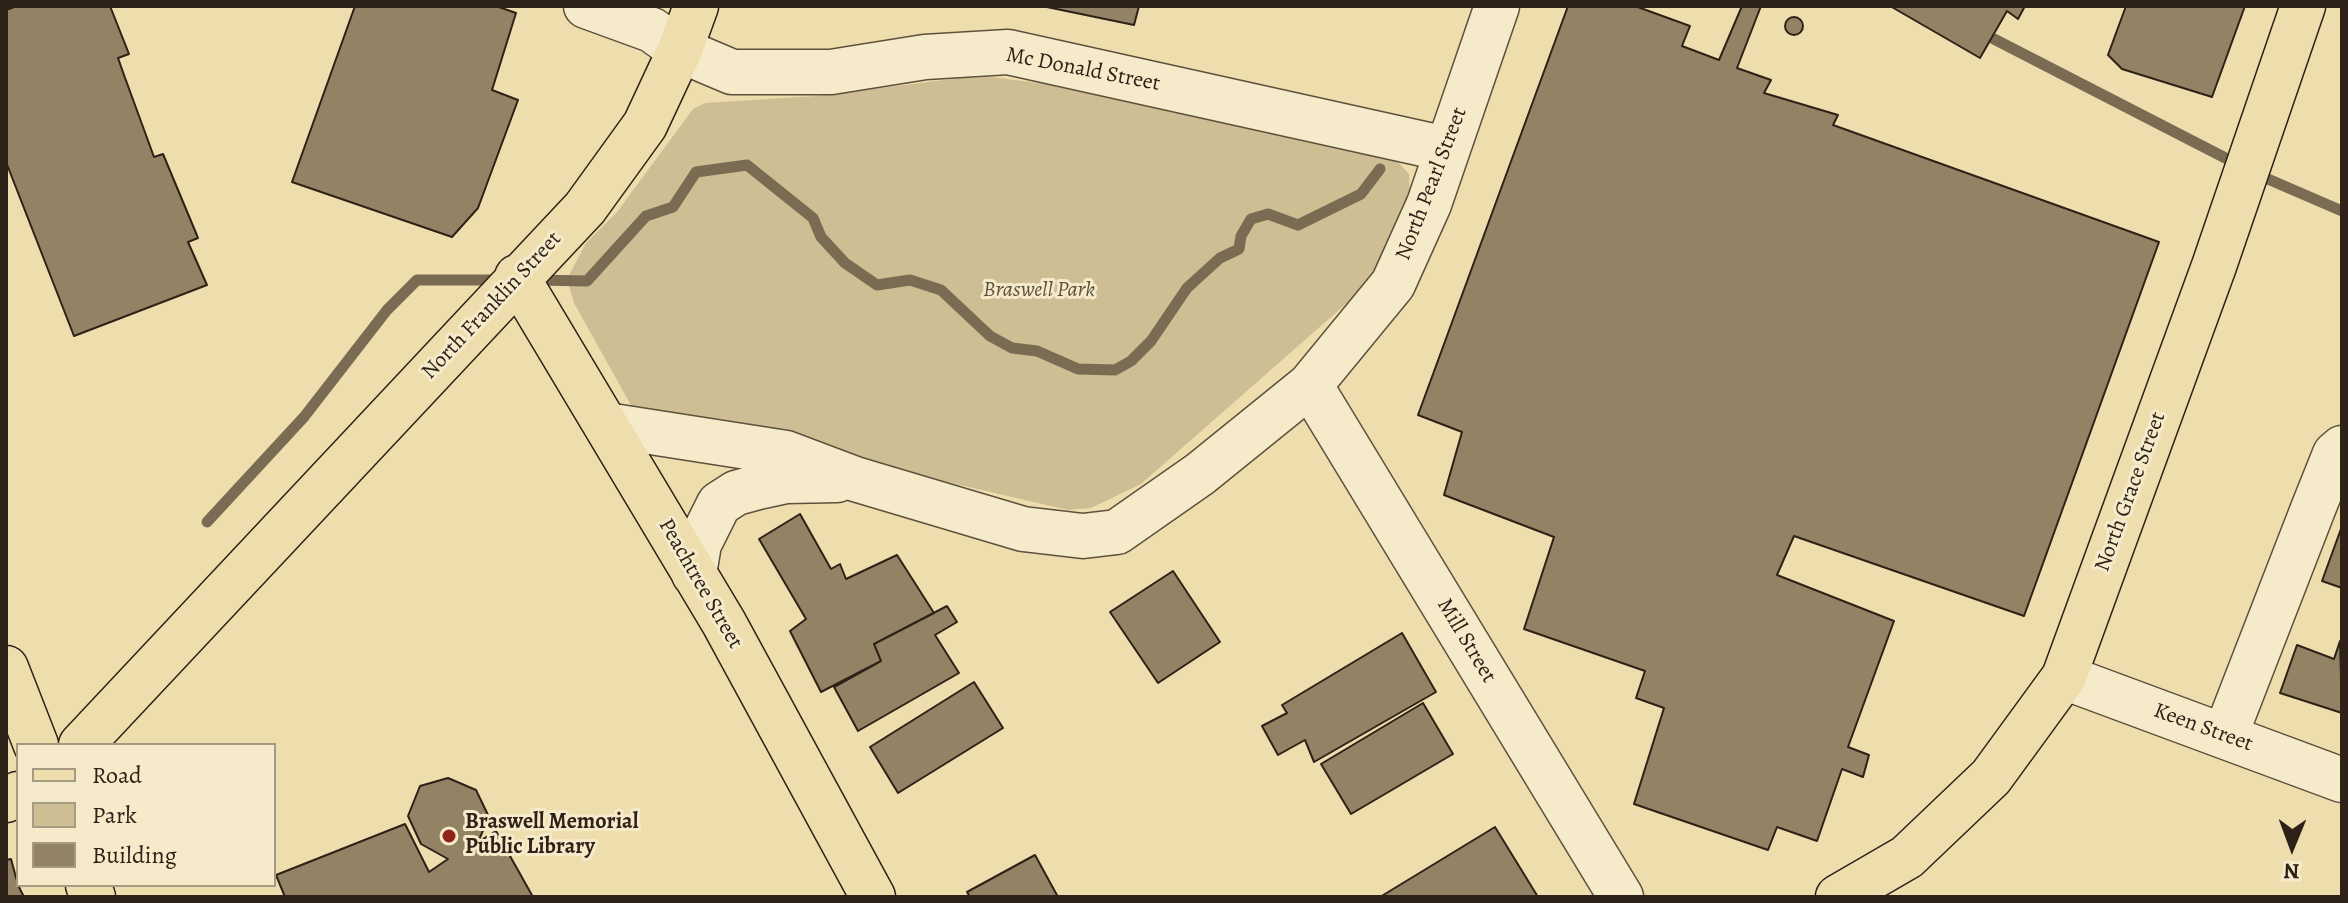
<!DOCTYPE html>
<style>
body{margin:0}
#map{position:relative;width:2348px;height:903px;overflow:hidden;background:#efdead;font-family:Alegreya,serif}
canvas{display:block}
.frame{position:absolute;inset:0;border:8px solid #2e2117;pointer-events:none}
.legend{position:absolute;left:16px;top:743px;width:260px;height:144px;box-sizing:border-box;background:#f5eaca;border:2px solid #a59a82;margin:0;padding:10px 14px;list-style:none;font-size:24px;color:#2e2117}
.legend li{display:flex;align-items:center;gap:16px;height:40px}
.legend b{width:40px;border:2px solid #a59a82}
.north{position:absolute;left:2252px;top:807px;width:80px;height:80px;-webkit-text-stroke:6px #f5eaca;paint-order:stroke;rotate:181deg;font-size:22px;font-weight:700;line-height:32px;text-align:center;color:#2e2117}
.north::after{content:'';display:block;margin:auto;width:28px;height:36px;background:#2e2117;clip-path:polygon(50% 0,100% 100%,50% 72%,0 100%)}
</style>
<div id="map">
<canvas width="2348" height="903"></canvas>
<div class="frame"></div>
<ul class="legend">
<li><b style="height:10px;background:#efdead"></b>Road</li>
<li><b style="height:22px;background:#cebe94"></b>Park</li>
<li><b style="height:22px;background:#928365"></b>Building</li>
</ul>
<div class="north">N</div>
</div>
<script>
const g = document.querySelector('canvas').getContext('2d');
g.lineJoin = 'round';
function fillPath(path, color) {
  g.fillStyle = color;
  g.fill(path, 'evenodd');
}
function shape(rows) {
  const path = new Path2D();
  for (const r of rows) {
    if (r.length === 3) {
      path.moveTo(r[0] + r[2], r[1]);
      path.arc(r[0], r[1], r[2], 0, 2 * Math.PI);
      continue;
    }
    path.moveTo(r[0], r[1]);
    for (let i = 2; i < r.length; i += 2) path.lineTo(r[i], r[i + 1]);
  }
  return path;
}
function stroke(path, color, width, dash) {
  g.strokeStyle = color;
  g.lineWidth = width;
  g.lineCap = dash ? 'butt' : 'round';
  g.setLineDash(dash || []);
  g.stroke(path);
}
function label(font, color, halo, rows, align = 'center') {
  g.font = font + ' Alegreya,serif';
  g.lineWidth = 6;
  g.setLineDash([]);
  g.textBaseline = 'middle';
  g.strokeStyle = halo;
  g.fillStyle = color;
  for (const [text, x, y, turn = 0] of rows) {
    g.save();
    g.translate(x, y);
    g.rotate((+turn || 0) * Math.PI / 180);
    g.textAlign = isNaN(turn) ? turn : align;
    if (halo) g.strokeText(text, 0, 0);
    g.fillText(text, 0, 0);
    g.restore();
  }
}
fillPath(shape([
 [992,77,1076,88,1394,158,1409,174,1410,197,1387,255,1355,296,1141,484,1091,508,1068,510,633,409,574,303,567,279,586,243,617,212,693,109,705,103,816,96,960,78]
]), '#cebe94');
stroke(shape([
 [1994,39,2239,165],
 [2254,173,2342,211],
 [535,280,587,281,646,216,673,207,696,172,747,165,813,218,821,237,845,263,877,285,910,280,941,290,990,336,1012,348,1037,351,1078,369,1115,370,1131,361,1151,341,1187,288,1220,258,1239,249,1241,236,1251,219,1268,214,1298,225,1361,194,1380,169],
 [207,522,304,417,387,310,417,280,502,280]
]), '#7a6c52', 11);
const building = shape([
 [17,6,110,6,129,54,118,58,124,75,154,157,163,154,196,233,198,238,188,242,207,285,74,336,6,162,6,10,17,6],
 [355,6,496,6,516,13,492,90,518,100,478,208,452,237,292,182,355,6],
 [1042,6,1139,6,1134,25,1042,6],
 [1568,6,1635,6,1690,26,1682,46,1719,60,1742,6,1761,6,1737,68,1771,80,1764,93,1838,115,1833,125,2159,242,2024,616,1794,536,1777,575,1894,621,1848,747,1869,755,1863,777,1842,769,1817,841,1777,827,1768,850,1634,804,1664,708,1636,698,1645,671,1524,629,1554,537,1444,495,1462,432,1418,415,1568,6],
 [1890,6,2025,6,2018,19,2007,11,1980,58,1890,6],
 [2126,6,2245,6,2212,97,2122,69,2108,55,2126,6],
 [1794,26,9],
 [800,514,831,569,840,564,846,579,897,555,934,613,874,644,881,661,821,692,790,631,806,619,759,539,800,514],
 [2342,526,2342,588,2322,581,2342,526],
 [1173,571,1220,642,1158,683,1110,612,1173,571],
 [947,606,957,622,935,635,959,673,858,731,834,687,881,661,874,644,947,606],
 [1402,633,1436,692,1314,762,1305,740,1278,755,1262,726,1287,713,1282,705,1402,633],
 [2340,641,2342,713,2280,693,2297,645,2334,659,2340,641],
 [974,682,1003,728,898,793,870,747,974,682],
 [1423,703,1453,754,1351,814,1321,764,1423,703],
 [448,778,476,790,489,817,478,842,496,831,533,897,285,897,276,875,405,824,429,872,448,859,421,844,408,816,420,786,448,778],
 [1495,827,1538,897,1380,897,1495,827],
 [1035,855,1058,897,970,897,967,892,1035,855],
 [11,859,18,885,24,897,6,897,6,860,11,859]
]);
fillPath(building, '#928365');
stroke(building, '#2e2117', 2);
const minor = shape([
 [586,6,652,30,680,50,732,72,831,72,925,57,1008,52,1446,149],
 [1310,385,1621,897],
 [606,425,786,453,855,479,1023,529,1083,536,1117,532,1200,474,1310,385,1393,284,1429,204,1497,6],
 [694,574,699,544,719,504,736,493,758,487,786,481,837,480],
 [2064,677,2342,780],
 [2225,736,2313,509,2335,454,2342,448]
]);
const major = shape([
 [517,277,724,623,873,897],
 [6,668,36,745],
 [81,745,585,208,645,125,680,50,696,6],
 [6,800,18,794],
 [88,885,93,897],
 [1838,897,1907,857,1991,777,2064,677,2214,266,2303,6]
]);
stroke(minor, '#5e503c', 47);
stroke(major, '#2e2117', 47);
stroke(minor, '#f5eaca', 44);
stroke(major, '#efdead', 44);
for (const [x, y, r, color] of [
 [449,836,8,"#8f2418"]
]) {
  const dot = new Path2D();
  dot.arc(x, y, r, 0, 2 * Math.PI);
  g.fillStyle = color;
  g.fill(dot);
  stroke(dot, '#f5eaca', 3);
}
label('22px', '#2e2117', '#f5eaca', [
 ["Mc Donald Street",1083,70,11],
 ["North Pearl Street",1432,184,-69],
 ["North Franklin Street",492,306,-47],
 ["North Grace Street",2131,492,-70],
 ["Peachtree Street",700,584,60],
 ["Mill Street",1466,641,59],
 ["Keen Street",2203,728,20]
]);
label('italic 22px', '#5e503c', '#f5eaca', [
 ["Braswell Park",1039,291]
]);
label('bold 22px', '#2e2117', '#f5eaca', [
 ["Braswell Memorial",465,823],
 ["Public Library",465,848]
], 'left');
</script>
